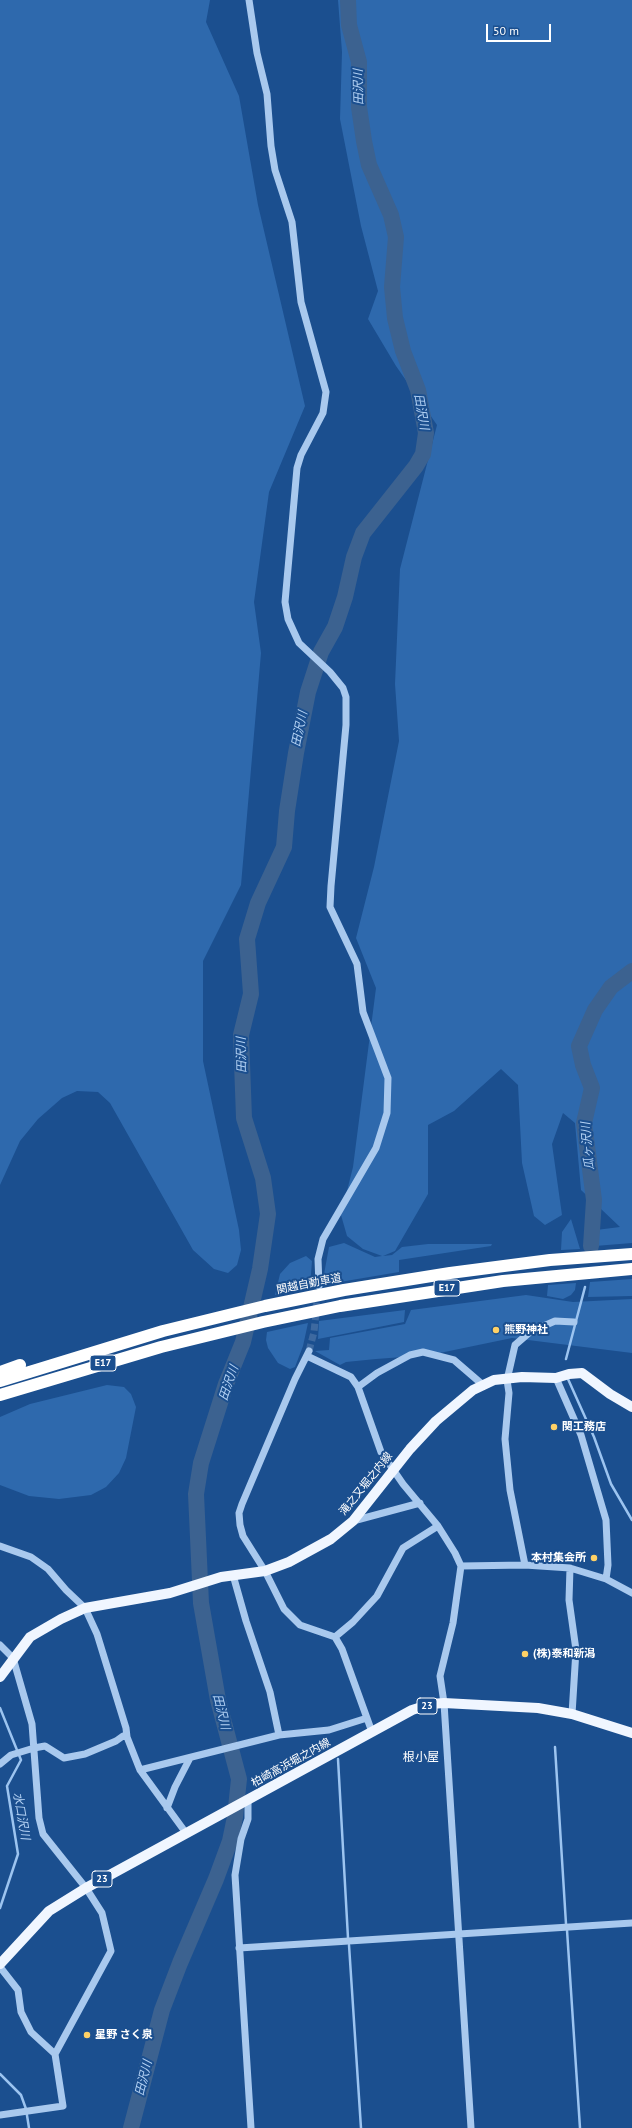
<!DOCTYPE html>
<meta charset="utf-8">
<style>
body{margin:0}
#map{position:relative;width:632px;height:2128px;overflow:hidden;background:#1b4f8f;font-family:"PT Sans",sans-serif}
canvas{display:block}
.scale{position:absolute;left:486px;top:24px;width:65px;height:18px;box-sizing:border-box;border:2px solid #fff;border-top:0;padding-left:5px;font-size:12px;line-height:14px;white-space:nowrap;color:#fff;-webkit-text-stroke:3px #1b4f8f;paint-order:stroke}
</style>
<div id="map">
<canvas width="632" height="2128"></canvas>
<div class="scale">50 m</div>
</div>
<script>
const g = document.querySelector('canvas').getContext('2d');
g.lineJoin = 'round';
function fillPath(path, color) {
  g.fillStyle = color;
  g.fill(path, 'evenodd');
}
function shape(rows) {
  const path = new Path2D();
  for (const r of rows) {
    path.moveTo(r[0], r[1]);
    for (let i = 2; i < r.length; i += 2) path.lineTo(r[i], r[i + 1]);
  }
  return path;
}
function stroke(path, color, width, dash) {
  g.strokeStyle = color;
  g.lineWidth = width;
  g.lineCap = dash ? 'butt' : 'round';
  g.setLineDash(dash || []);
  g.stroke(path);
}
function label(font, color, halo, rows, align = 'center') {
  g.font = font + ' "PT Sans","Noto Sans JP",sans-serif';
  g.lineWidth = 4;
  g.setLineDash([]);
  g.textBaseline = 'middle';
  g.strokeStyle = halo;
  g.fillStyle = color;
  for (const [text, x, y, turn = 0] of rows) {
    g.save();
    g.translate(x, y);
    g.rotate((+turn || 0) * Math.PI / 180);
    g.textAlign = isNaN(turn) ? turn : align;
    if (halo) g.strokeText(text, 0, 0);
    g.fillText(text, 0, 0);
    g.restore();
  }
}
fillPath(shape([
 [0,0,210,0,206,22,239,96,258,205,305,406,269,492,254,602,261,653,241,885,203,961,203,1061,239,1230,241,1250,237,1265,228,1273,214,1269,193,1250,110,1103,98,1092,77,1091,62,1098,38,1119,20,1141,0,1185],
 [338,0,632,0,632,1243,595,1246,596,1230,620,1227,581,1190,575,1123,563,1113,552,1144,562,1215,545,1225,534,1216,522,1163,518,1085,501,1069,454,1111,428,1125,428,1194,395,1251,383,1256,392,1255,402,1247,428,1244,492,1244,491,1246,399,1260,399,1272,322,1285,329,1247,344,1243,375,1257,382,1256,363,1249,347,1236,341,1215,353,1167,376,988,356,938,374,867,399,741,395,684,400,569,437,425,396,366,368,319,378,291,361,226,340,119,342,52],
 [571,1219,580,1249,561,1250,562,1232],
 [306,1256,312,1261,310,1287,275,1295,280,1274,290,1263],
 [632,1279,632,1296,588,1297,590,1282],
 [576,1283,575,1290,571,1295,563,1299,547,1296,548,1285],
 [526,1295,573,1302,632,1299,632,1353,512,1338,430,1355,376,1359,346,1362,340,1365,315,1351,329,1350,330,1338,405,1324,411,1310],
 [405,1310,404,1322,318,1339,319,1321],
 [308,1323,303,1346,295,1367,290,1369,278,1363,268,1348,266,1340,267,1332],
 [107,1385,124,1387,131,1394,136,1407,126,1458,119,1473,106,1487,91,1495,59,1499,29,1496,0,1485,0,1417,30,1404]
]), '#2e69ad');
stroke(shape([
 [566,1359,585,1287],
 [568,1379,594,1437,611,1484,632,1520],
 [0,1708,21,1760,7,1786,18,1854,0,1908],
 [555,1747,566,1924],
 [338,1759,348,1938],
 [567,1930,580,2128],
 [349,1945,361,2128],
 [0,2074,21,2095,26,2109,29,2128]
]), '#9cc4f0', 2.5);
stroke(shape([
 [591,1246,594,1200,584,1123,592,1088,583,1065,579,1046,595,1010,611,987,632,971],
 [131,2128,162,2010,180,1963,216,1879,230,1841,235,1817,239,1779,218,1700,201,1603,196,1494,201,1463,226,1384,243,1342,260,1269,268,1214,263,1178,244,1118,241,1035,251,994,247,939,258,903,284,847,287,811,296,753,308,692,321,652,335,627,345,597,354,557,363,533,416,466,423,454,426,433,418,390,403,351,395,318,392,287,396,237,391,215,369,165,364,141,359,107,359,62,349,25,348,0]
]), '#3c6290', 16);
stroke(shape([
 [309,1351,314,1332,318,1292]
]), '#3d69a0', 7, [7, 3.5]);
stroke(shape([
 [249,0,257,53,267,94,271,146,275,170,292,222,301,302,326,392,323,413,301,455,297,468,285,602,288,619,299,643,330,672,343,688,346,697,346,725,331,886,330,907,357,964,363,1012,388,1078,387,1113,376,1148,323,1239,318,1259,319,1286],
 [309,1351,295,1379,242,1504,239,1513,240,1525,243,1536,265,1571,284,1609,300,1625,335,1637,342,1649,372,1732],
 [307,1356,351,1377,358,1387,381,1452,403,1484,438,1526,455,1553,461,1566,453,1623,440,1676,444,1703,471,2128],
 [556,1378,581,1435,606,1520,608,1565,606,1579],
 [358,1387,377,1373,410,1355,423,1352,454,1360,483,1385],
 [353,1521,420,1503],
 [0,1546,31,1557,48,1569,66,1590,85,1608,97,1634,126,1728,127,1737,140,1770,186,1833],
 [525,1565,510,1490,505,1439,509,1393,507,1380,515,1345,530,1332,555,1321,574,1322],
 [461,1566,525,1565,570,1568,606,1579,632,1593],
 [570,1568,569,1600,576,1650,572,1714],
 [233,1575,246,1621,270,1692,279,1735],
 [335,1637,353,1622,377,1596,403,1548,438,1526],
 [0,1645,13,1658,32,1724,39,1818,43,1834,86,1888,102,1913,111,1951,55,2054,63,2106,0,2115],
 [0,1764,11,1755,34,1748,45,1746,64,1758,85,1754,116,1741,123,1736,127,1737],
 [140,1770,279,1735,329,1730,367,1718],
 [248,1800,248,1819,241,1839,235,1875,251,2128],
 [167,1808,175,1787,190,1758],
 [239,1948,632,1923],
 [0,1967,18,1990,21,2012,31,2032,55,2054]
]), '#a9c9ee', 7);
stroke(shape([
 [0,1677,30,1637,61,1619,85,1608,170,1593,221,1577,265,1571,289,1562,331,1539,353,1521,410,1449,436,1421,473,1390,494,1380,522,1377,556,1378,569,1374,582,1373,610,1394,632,1407],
 [0,1964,49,1911,86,1888,412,1710,431,1704,444,1703,538,1708,572,1714,632,1733]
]), '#f0f6ff', 10);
stroke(shape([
 [0,1372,20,1365],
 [0,1381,163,1331,265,1306,344,1290,450,1273,550,1260,632,1254],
 [0,1395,161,1347,263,1322,340,1306,503,1281,632,1269]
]), '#fff', 12);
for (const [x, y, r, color] of [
 [496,1330,4,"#ffd166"],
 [554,1427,4,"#ffd166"],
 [594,1558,4,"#ffd166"],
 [525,1654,4,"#ffd166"],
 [87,2035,4,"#ffd166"]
]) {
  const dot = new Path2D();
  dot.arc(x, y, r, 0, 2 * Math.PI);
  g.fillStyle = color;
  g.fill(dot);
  stroke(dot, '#1b4f8f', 1.5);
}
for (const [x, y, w] of [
 [447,1288,26],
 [103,1363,26],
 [427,1706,20],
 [102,1879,20]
]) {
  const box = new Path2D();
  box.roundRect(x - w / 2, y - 8, w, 16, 3);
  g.fillStyle = '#1b4f8f';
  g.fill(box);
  stroke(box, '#fff', 1);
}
label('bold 10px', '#fff', null, [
 ["E17",447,1288],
 ["E17",103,1363],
 ["23",427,1706],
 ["23",102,1879]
]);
label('11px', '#fff', '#1b4f8f', [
 ["関越自動車道",309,1284,-11],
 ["滝之又堀之内線",366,1484,-51],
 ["柏崎高浜堀之内線",291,1763,-29]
]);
label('bold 11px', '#fff', '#1b4f8f', [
 ["熊野神社",504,1330],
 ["関工務店",562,1427],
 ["本村集会所",586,1558,"right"],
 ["(株)泰和新潟",533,1654],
 ["星野 さく泉",95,2035]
], 'left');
label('italic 12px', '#b5d3f5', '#1b4f8f', [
 ["田沢川",359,87,-91],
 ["田沢川",421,412,80],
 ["田沢川",300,729,-78],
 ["田沢川",242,1055,-91],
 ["瓜ヶ沢川",588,1146,-95],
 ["田沢川",229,1383,-71],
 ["田沢川",221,1712,76],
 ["水口沢川",21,1816,80],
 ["田沢川",144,2078,-76]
]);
label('12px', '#fff', '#1b4f8f', [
 ["根小屋",421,1758]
]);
</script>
